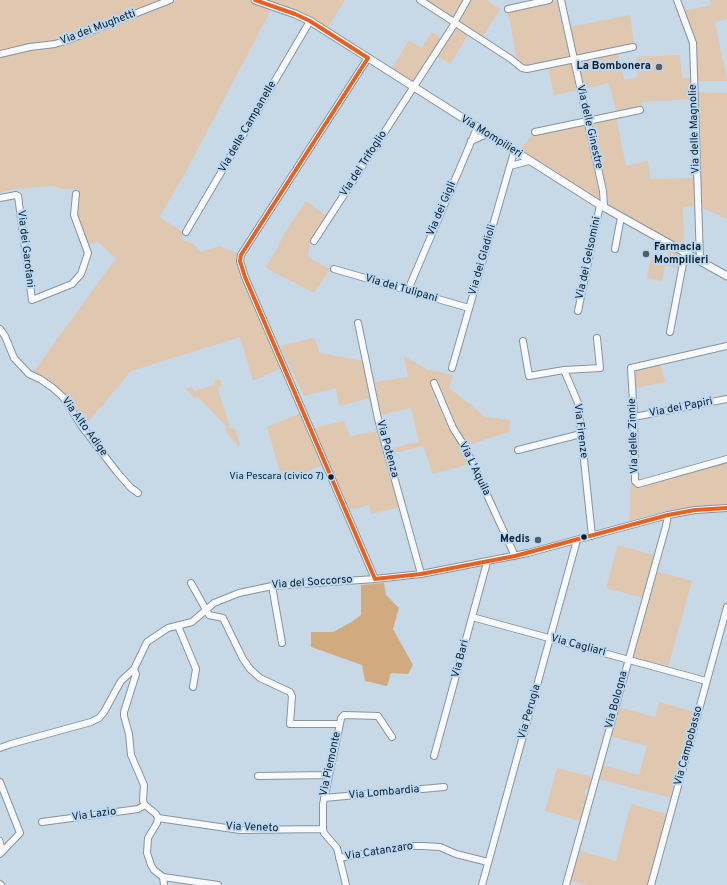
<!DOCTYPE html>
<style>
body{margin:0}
canvas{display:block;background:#c7d8e7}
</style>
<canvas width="727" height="885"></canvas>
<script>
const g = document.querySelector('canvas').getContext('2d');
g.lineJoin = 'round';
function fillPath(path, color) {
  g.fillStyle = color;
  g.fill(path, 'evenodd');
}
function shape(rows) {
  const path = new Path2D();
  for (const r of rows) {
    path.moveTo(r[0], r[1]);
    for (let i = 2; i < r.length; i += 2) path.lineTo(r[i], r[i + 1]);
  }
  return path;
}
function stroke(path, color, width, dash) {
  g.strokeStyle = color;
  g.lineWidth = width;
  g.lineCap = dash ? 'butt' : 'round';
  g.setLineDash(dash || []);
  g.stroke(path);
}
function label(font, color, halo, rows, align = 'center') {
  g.font = font + ' Overpass,sans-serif';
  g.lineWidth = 4;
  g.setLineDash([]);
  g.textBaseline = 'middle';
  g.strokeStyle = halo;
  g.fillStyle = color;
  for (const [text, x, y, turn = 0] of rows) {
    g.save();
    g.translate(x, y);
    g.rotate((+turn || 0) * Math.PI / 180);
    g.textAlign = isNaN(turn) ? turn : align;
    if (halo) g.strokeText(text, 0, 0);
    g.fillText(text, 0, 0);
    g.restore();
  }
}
fillPath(shape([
 [0,0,165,0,66,38,53,42,0,53],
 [178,0,250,0,272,8,182,179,159,217,183,232,181,239,193,244,201,252,219,246,237,253,244,281,281,368,253,381,240,337,131,371,89,421,83,425,61,391,41,378,32,374,116,258,98,242,88,244,77,218,79,189,61,189,54,186,13,189,0,193,0,57,27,50,55,46,72,42],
 [266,0,345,0,328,27,296,10],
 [426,0,465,0,454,18],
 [469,0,486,0,500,9,482,38,456,22],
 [557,0,560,0,572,58,526,67,521,65,517,60,510,21,506,12],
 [710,0,727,0,727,19,715,22,727,81,696,81,694,37,684,11,711,5],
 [630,15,634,44,576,57,570,27],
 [456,27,468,35,450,64,437,56],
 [432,32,442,39,413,83,392,68,409,40,422,48],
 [618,52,624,80,638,77,636,57,680,55,682,78,691,78,692,99,641,102,642,107,616,112,609,83,584,89,578,61],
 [573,62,579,90,554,95,548,67],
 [696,92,727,93,727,219,700,207],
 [616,117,626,166,648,161,650,179,695,178,696,206,683,207,684,249,611,208,609,205,591,125,591,123],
 [587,123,601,193,600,201,518,151,534,134],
 [306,201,326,216,310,243,308,257,330,269,314,293,266,268,289,226],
 [669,247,683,254,680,269,665,265,662,281,647,278,652,254,667,257],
 [314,338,320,353,363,361,370,398,339,406,336,388,304,396,280,346],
 [404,356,428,370,453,375,449,388,486,417,510,420,509,432,468,445,464,443,455,426,435,379,430,381,437,395,434,399,436,403,441,402,454,435,469,464,433,474,423,446,390,454,388,449,419,442,411,408,381,415,375,382,408,377],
 [660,364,665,382,634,388,632,371,634,370],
 [219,379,220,380,222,385,218,389,230,428,235,429,240,445,238,446,225,431,227,427,198,397,194,398,186,389,192,387,194,391,214,385,214,380],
 [301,413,323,465,283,482,267,427],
 [344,421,350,436,379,431,399,507,372,514,369,505,350,510,314,428],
 [727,462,727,504,673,509,629,521,631,482,635,487],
 [618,545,654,555,643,598,606,588],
 [656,571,692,581,668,667,632,657],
 [659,702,695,712,671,798,599,779,603,765,639,775,647,746,610,736,618,707,655,717],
 [557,768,592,777,589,788,585,790,585,796,587,797,580,821,545,811],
 [631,804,667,814,648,885,586,885,571,881,580,851,616,861]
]), '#e0c7af');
fillPath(shape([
 [384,583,386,595,399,608,393,629,413,665,408,674,391,673,387,686,365,681,362,665,311,647,311,632,333,632,353,621,361,615,361,585]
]), '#d1ab7f');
const pedestrian = shape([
 [0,840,3,851]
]);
const minor = shape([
 [420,0,511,59,522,68,527,69,633,47],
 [561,0,603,191,604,207],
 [677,0,693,43,700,261],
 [508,9,549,0],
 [454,23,467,0],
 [0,54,30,47,55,44,68,40,170,0],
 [368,58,241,255,240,261,245,277,375,579],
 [535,132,640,110],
 [471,141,487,134],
 [510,166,529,161],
 [0,198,16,195,18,196,32,300,72,284,81,274,88,253,74,215,76,194],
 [186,232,310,21],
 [314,241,455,23],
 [615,249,621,217],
 [334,269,469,308],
 [408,290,477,128],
 [578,311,600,205],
 [358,323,378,419,421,574],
 [0,329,5,336,14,358,29,374,40,379,53,388,63,397,83,428,117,472,130,487,138,493],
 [670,332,685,253],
 [523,341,529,376,564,370],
 [727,346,631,368,634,417,635,481,638,484,727,459],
 [452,368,514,152],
 [434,383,453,428,465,447,515,556],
 [634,417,727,399],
 [518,450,581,434],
 [592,536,578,403,564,370,600,368,597,338],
 [191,583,209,615,223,618,243,659,250,669,260,678,290,692,292,696,290,724,340,724,323,804,323,829,324,833,337,848,346,885],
 [272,586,282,643],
 [472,617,706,681],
 [178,626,196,669,193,687],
 [134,669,136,674,124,712,124,716,129,734,131,755,144,785,143,801,145,805,156,814,158,818,157,823,148,838,147,853,151,865,154,870,163,877,164,885],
 [340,724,341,718,344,715,378,716,392,737],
 [0,748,11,744,91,722,99,718,104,712,121,681,134,669,147,642,168,628,192,622,214,603,239,593,272,586,375,579,421,574,528,553,668,515,695,510,727,508],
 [434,756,486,566,487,561],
 [258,776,329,775],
 [0,782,20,833,0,854],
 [324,798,444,787],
 [158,818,240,830,323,829],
 [42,822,138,809,145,805],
 [339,858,410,846,423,846,440,847,456,854,488,862],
 [163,877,218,885],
 [0,884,1,885],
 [482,885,577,540],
 [566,885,666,526,668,515],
 [651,885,727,607]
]);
const tertiary = shape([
 [255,0,295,14,310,21,600,205,727,276]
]);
stroke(pedestrian, '#87949f', 6);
stroke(minor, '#87949f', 8);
stroke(tertiary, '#87949f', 9);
stroke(pedestrian, '#f7f9fb', 4.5);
stroke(minor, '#f7f9fb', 6);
stroke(tertiary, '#f7f9fb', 7);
stroke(shape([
 [255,0,295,14,310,21,368,58,241,255,240,261,245,277,375,579,421,574,515,556,668,515,695,510,727,508]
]), '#e76122', 4);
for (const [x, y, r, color] of [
 [659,67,4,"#515e6a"],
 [646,254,4,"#515e6a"],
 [331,477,3.5,"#111d26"],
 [584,537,3.5,"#111d26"],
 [538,540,4,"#515e6a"]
]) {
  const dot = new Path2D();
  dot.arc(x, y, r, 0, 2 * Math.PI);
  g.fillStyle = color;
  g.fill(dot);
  stroke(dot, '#bad9f4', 1.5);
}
label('10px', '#111d26', '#bad9f4', [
 ["Via Pescara (civico 7)",324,477]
], 'right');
label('11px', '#111d26', '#bad9f4', [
 ["Via dei Mughetti",98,28,-21],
 ["Via delle Campanelle",248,127,-60],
 ["Via delle Ginestre",589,127,77],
 ["Via delle Magnolie",695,129,-92],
 ["Via Mompilieri",491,137,32],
 ["Via del Trifoglio",364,164,-57],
 ["Via dei Gigli",442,209,-67],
 ["Via dei Garofani",25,249,83],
 ["Via dei Gelsomini",589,258,-78],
 ["Via dei Gladioli",483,260,-74],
 ["Via dei Tulipani",401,289,16],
 ["Via dei Papiri",681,408,-11],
 ["Via Alto Adige",84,427,54],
 ["Via Firenze",580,431,83],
 ["Via delle Zinnie",634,436,-92],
 ["Via Potenza",387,449,75],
 ["Via L'Aquila",474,469,64],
 ["Via del Soccorso",312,583,-4],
 ["Via Cagliari",578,646,15],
 ["Via Bari",461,659,-75],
 ["Via Bologna",617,700,-75],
 ["Via Perugia",530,712,-74],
 ["Via Campobasso",689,746,-75],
 ["Via Piemonte",331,764,-78],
 ["Via Lombardia",384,793,-5],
 ["Via Lazio",94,815,-8],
 ["Via Veneto",252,828,2],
 ["Via Catanzaro",379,852,-9]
]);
label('bold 11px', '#111d26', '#bad9f4', [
 ["La Bombonera",651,67],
 ["Farmacia",654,248,"left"],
 ["Mompilieri",654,261,"left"],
 ["Medis",530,540]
], 'right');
</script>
